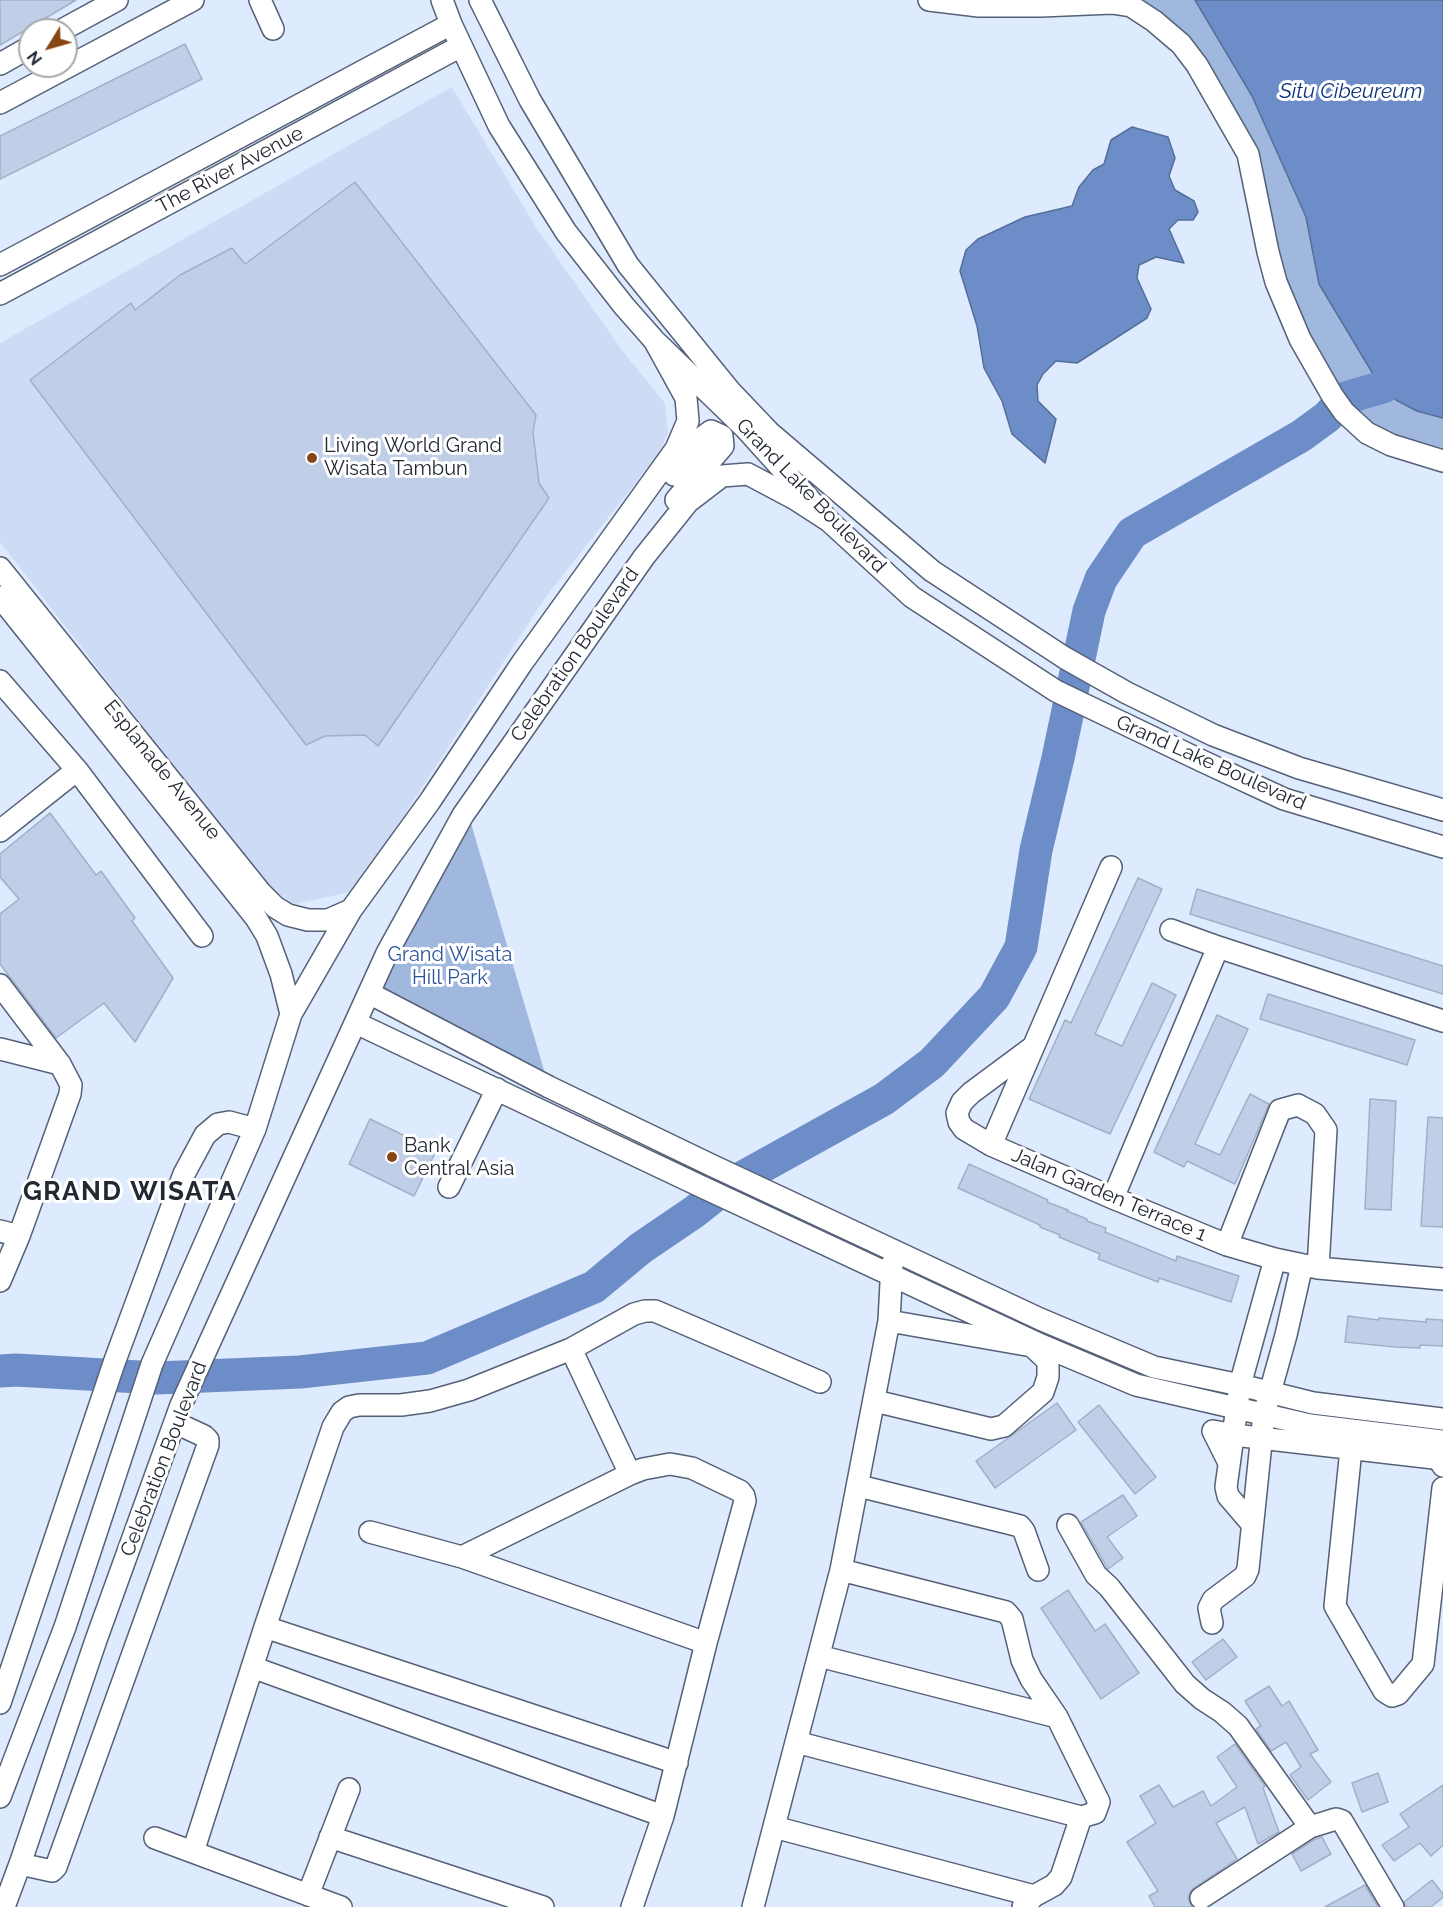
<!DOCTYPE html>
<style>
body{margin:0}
#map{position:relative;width:1443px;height:1907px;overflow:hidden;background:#deeafe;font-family:Raleway,sans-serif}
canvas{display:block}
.north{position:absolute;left:18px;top:18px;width:60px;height:60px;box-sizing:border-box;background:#fff;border:2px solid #a7a9ad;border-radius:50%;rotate:233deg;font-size:16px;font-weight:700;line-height:24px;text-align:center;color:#232932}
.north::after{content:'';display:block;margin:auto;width:21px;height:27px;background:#884516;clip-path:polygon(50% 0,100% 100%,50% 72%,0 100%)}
</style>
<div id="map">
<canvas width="1443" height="1907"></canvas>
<div class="north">N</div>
</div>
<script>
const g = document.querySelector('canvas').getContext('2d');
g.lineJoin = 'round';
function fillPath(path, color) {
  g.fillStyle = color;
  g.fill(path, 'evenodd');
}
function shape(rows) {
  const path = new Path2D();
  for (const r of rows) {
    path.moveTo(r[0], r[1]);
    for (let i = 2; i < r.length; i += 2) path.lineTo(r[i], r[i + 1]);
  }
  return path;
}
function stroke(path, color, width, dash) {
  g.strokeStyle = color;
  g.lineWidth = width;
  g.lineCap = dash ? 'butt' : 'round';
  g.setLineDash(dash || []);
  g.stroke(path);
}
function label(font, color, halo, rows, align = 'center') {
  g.font = font + ' Raleway,sans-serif';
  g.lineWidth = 6;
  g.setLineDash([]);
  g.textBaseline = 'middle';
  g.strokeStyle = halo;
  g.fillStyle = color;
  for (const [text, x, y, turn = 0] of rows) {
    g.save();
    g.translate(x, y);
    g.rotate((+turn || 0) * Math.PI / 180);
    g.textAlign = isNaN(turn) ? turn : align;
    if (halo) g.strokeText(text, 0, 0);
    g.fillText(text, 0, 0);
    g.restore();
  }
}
fillPath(shape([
 [452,87,537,229,624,353,665,403,668,432,659,453,545,598,355,891,294,904,265,884,0,542,0,343]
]), '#cddcf4');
fillPath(shape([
 [929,0,1195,0,1252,96,1306,217,1319,284,1373,374,1383,387,1396,400,1417,411,1443,418,1443,461,1367,433,1300,339,1257,201,1197,65,1131,6],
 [467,810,549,1087,369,993]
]), '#a1b8de');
const water = shape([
 [1195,0,1443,0,1443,418,1417,411,1396,400,1383,387,1373,374,1319,284,1306,217,1252,96,1195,0],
 [1132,127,1168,137,1175,158,1169,176,1175,190,1194,201,1198,212,1193,220,1178,220,1169,229,1184,263,1156,257,1139,265,1137,278,1151,309,1147,318,1077,363,1056,361,1043,374,1037,385,1038,401,1056,419,1045,463,1012,434,1002,401,984,368,977,326,960,271,966,250,978,239,1025,217,1072,206,1079,187,1093,170,1104,164,1111,140,1132,127]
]);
fillPath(water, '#6c8dc7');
stroke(water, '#566f9a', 1.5);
stroke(shape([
 [0,1371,16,1370,157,1378,300,1372,427,1358,594,1287,641,1248,694,1212,727,1186,884,1099,932,1063,994,997,1021,947,1036,850,1058,758,1089,611,1101,579,1132,533,1301,436,1327,417,1345,398,1383,387]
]), '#6c8dc7', 33);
const building = shape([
 [0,0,76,0,0,45,0,0],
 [185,44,202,79,0,179,0,136,185,44],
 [355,182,536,415,533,432,539,483,549,498,378,746,365,735,325,736,306,745,30,380,131,303,135,310,180,275,232,248,245,264,355,182],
 [50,813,96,875,101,871,135,918,132,921,173,978,135,1042,104,1003,56,1038,0,964,0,914,19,899,0,877,0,854,50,813],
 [1138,878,1162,889,1095,1034,1122,1046,1152,983,1176,995,1110,1134,1029,1099,1065,1020,1071,1023,1138,878],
 [1197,889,1443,966,1443,994,1190,914,1197,889],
 [1268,994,1415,1040,1407,1065,1260,1019,1268,994],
 [1217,1015,1248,1029,1195,1144,1220,1155,1250,1094,1269,1104,1235,1184,1187,1161,1184,1167,1154,1152,1217,1015],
 [1370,1099,1396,1101,1391,1210,1365,1209,1370,1099],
 [1428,1117,1443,1118,1443,1227,1421,1226,1428,1117],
 [370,1119,436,1151,414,1196,349,1164,370,1119],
 [969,1164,1048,1200,1047,1202,1068,1210,1067,1211,1087,1219,1087,1221,1106,1228,1105,1232,1176,1261,1177,1256,1239,1276,1231,1302,1159,1278,1158,1282,1098,1259,1100,1254,1059,1237,1060,1235,1040,1227,1040,1225,958,1188,969,1164],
 [1348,1316,1378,1320,1379,1318,1426,1322,1426,1319,1443,1320,1443,1346,1420,1345,1420,1348,1395,1347,1345,1342,1348,1316],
 [1057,1403,1076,1430,995,1488,976,1461,1057,1403],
 [1099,1405,1156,1477,1135,1494,1078,1422,1099,1405],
 [1123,1495,1137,1516,1107,1537,1123,1558,1108,1569,1081,1522,1123,1495],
 [1068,1590,1095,1631,1105,1624,1139,1673,1101,1699,1041,1608,1068,1590],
 [1223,1639,1237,1657,1206,1680,1192,1662,1223,1639],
 [1269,1686,1282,1706,1289,1701,1318,1750,1310,1754,1331,1782,1308,1800,1290,1775,1301,1767,1286,1742,1271,1751,1256,1729,1261,1726,1245,1701,1269,1686],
 [1235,1744,1265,1786,1263,1788,1279,1832,1258,1844,1245,1807,1216,1823,1237,1859,1194,1888,1190,1892,1188,1898,1192,1907,1155,1907,1149,1896,1158,1891,1127,1842,1156,1823,1140,1796,1159,1785,1173,1807,1203,1791,1211,1806,1237,1787,1217,1757,1235,1744],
 [1378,1773,1388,1802,1362,1812,1352,1783,1378,1773],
 [1443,1785,1443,1845,1431,1856,1420,1843,1394,1861,1382,1845,1409,1827,1400,1814,1443,1785],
 [1322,1837,1331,1854,1301,1871,1292,1854,1315,1839,1322,1837],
 [1432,1880,1443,1894,1443,1897,1431,1907,1406,1907,1404,1902,1432,1880],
 [1365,1885,1378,1907,1325,1907,1365,1885]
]);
fillPath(building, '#c0cee7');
stroke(building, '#a1b0c7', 1.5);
const minor = shape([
 [260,0,273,29],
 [442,0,451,24,499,126,566,232,624,306,654,340,746,429,829,521,912,597,1056,691,1202,761,1284,799,1443,847],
 [480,0,530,100,628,265,730,391,770,433,932,571,1065,658,1127,693,1213,735,1299,768,1443,810],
 [929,0,979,6,1041,6,1112,3,1131,6,1154,21,1181,44,1197,65,1248,154,1268,252,1276,282,1300,339,1332,395,1344,412,1367,433,1391,445,1443,461],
 [62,30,117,0],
 [0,64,30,47],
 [0,103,193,0],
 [0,265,451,24],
 [0,294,461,46],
 [674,475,704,436,711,431,722,436,723,446,676,500],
 [0,568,261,893,275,907,288,915,308,920,328,920,351,910],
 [0,597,256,918,267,936,281,974,291,1014],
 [0,681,77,770,202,936],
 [0,831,77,770],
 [1171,930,1218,947,1443,1021],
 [0,985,60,1064,71,1085,70,1094,19,1236,0,1281],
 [369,993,549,1087,711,1165,1040,1319,1154,1367,1240,1385,1313,1403,1443,1419],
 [356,1023,698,1185,1041,1345,1136,1385,1310,1425,1443,1441],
 [1033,1047,971,1093,962,1102,957,1113,959,1122,964,1129,991,1145,1113,1198,1227,1245,1275,1259,1318,1268,1443,1279],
 [0,1049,60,1064],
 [991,1145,1111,867],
 [449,1187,497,1089],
 [1113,1198,1218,947],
 [0,1231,19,1236],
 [1227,1245,1280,1110,1298,1105,1315,1114,1326,1130,1318,1268],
 [571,1349,630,1474],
 [875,1401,991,1429,1004,1426,1043,1392,1048,1377,1048,1361,1032,1346,889,1321],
 [1351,1449,1335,1606,1384,1691,1392,1696,1398,1694,1423,1664,1443,1488],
 [1229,1463,1213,1431,1234,1435,1434,1458,1441,1462,1443,1466],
 [859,1486,1020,1526,1024,1531,1038,1570],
 [1252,1524,1228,1496,1226,1487,1240,1385,1275,1259],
 [1068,1525,1096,1575,1109,1587,1185,1684,1202,1699,1222,1712,1238,1726,1310,1827],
 [370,1532,462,1557,706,1643],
 [462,1557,630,1474,643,1469,670,1464,692,1468,740,1491,744,1496,745,1501,706,1643,663,1816,632,1907],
 [841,1570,1006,1612,1012,1619,1022,1660,1031,1679,1057,1717,1099,1802,1095,1813,1081,1817,1061,1877,1054,1885,1034,1896,1023,1907],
 [1212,1623,1209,1608,1213,1600,1245,1576,1248,1569,1264,1414,1286,1335,1302,1265],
 [265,1627,677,1763],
 [819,1656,1057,1717],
 [252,1667,663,1816],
 [0,1703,114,1363,184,1174,205,1135,218,1124,229,1122,255,1129],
 [796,1742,1081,1817],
 [0,1797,65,1627,152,1364,255,1129,291,1014,351,910,430,801,522,663,676,449,688,421,686,398,654,340],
 [774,1827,1034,1896],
 [330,1837,543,1907],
 [155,1838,341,1907],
 [193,1852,265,1627,333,1427,342,1412,349,1407,359,1405,401,1405,430,1401,469,1390,571,1349,634,1314,645,1311,655,1311,820,1382],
 [20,1864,52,1871,56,1867,208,1445,208,1440,204,1436,176,1423],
 [308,1895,349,1789],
 [1201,1898,1310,1827,1336,1819,1342,1821,1393,1907],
 [4,1907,20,1864,96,1640,181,1405,387,953,463,815,644,557,688,502,722,476,748,474,795,499,829,521],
 [753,1907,841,1570,889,1321,892,1264]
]);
stroke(minor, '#556177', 24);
stroke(minor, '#fff', 21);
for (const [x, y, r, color] of [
 [312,458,6,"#884516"],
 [392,1157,6,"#884516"]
]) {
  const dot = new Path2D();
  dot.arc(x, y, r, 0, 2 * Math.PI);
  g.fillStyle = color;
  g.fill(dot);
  stroke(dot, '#fff', 2);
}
label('20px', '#232932', '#fff', [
 ["The River Avenue",230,170,-28],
 ["Grand Lake Boulevard",811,496,46],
 ["Celebration Boulevard",575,655,-55],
 ["Grand Lake Boulevard",1211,763,24],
 ["Esplanade Avenue",162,770,51],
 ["Jalan Garden Terrace 1",1109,1195,23],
 ["Celebration Boulevard",164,1459,-69]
]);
label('20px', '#232932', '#fff', [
 ["Living World Grand",324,446],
 ["Wisata Tambun",324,469],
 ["Bank",404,1146],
 ["Central Asia",404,1169]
], 'left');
label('20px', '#2c549b', '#fff', [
 ["Grand Wisata",450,955],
 ["Hill Park",450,978]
]);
label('italic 21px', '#0e3579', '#fff', [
 ["Situ Cibeureum",1351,92]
]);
g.letterSpacing = '1.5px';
label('bold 26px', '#232932', '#fff', [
 ["GRAND WISATA",130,1192]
]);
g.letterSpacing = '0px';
</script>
